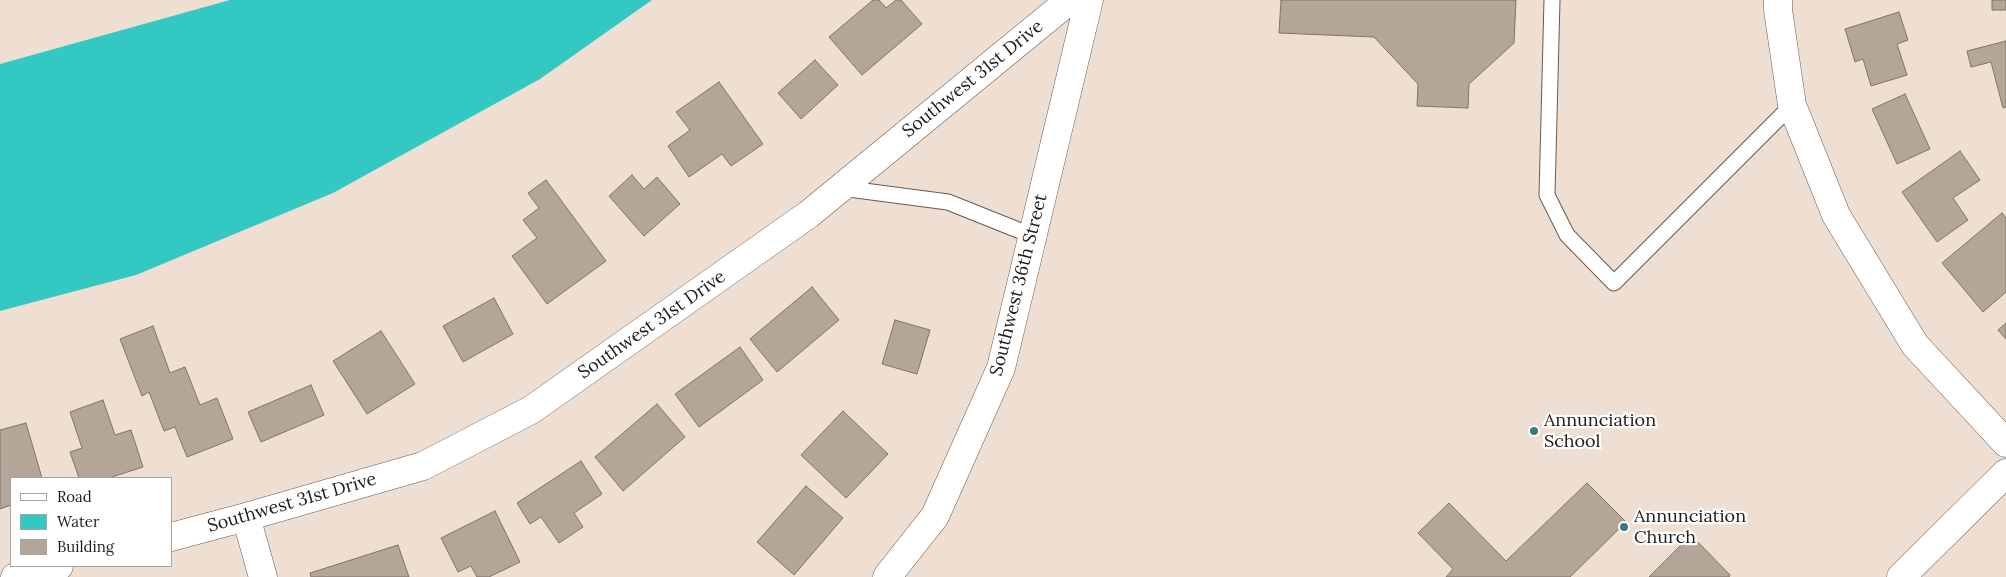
<!DOCTYPE html>
<style>
body{margin:0}
#map{position:relative;width:2006px;height:577px;overflow:hidden;background:#efdfd3;font-family:Lora,serif}
canvas{display:block}
.legend{position:absolute;left:10px;top:477px;width:162px;height:90px;box-sizing:border-box;background:#fff;border:1px solid #a6a4a2;margin:0;padding:6px 9px;list-style:none;font-size:15px;color:#211b17}
.legend li{display:flex;align-items:center;gap:10px;height:25px}
.legend b{width:25px;border:1px solid #a6a4a2}
</style>
<div id="map">
<canvas width="2006" height="577"></canvas>
<ul class="legend">
<li><b style="height:6px;background:#fff"></b>Road</li>
<li><b style="height:14px;background:#34c8c3"></b>Water</li>
<li><b style="height:14px;background:#b4a599"></b>Building</li>
</ul>
</div>
<script>
const g = document.querySelector('canvas').getContext('2d');
g.lineJoin = 'round';
function fillPath(path, color) {
  g.fillStyle = color;
  g.fill(path, 'evenodd');
}
function shape(rows) {
  const path = new Path2D();
  for (const r of rows) {
    path.moveTo(r[0], r[1]);
    for (let i = 2; i < r.length; i += 2) path.lineTo(r[i], r[i + 1]);
  }
  return path;
}
function stroke(path, color, width, dash) {
  g.strokeStyle = color;
  g.lineWidth = width;
  g.lineCap = dash ? 'butt' : 'round';
  g.setLineDash(dash || []);
  g.stroke(path);
}
function label(font, color, halo, rows, align = 'center') {
  g.font = font + ' Lora,serif';
  g.lineWidth = 4.5;
  g.setLineDash([]);
  g.textBaseline = 'middle';
  g.strokeStyle = halo;
  g.fillStyle = color;
  for (const [text, x, y, turn = 0] of rows) {
    g.save();
    g.translate(x, y);
    g.rotate((+turn || 0) * Math.PI / 180);
    g.textAlign = isNaN(turn) ? turn : align;
    if (halo) g.strokeText(text, 0, 0);
    g.fillText(text, 0, 0);
    g.restore();
  }
}
fillPath(shape([
 [230,0,652,0,540,79,333,193,136,275,0,311,0,64]
]), '#34c8c3');
const building = shape([
 [873,0,879,0,886,8,896,0,901,0,922,24,862,75,829,37,873,0],
 [1281,0,1516,0,1514,43,1469,84,1468,108,1417,106,1418,84,1374,37,1279,33,1281,0],
 [1992,0,2006,0,2006,10,1992,10,1992,0],
 [1899,12,1908,40,1897,44,1907,75,1871,86,1863,59,1855,62,1845,29,1899,12],
 [2006,41,2006,107,2003,108,1991,62,1971,67,1967,51,2006,41],
 [815,60,838,85,801,119,778,93,815,60],
 [719,82,763,144,731,166,722,154,689,177,668,146,690,130,676,112,719,82],
 [1905,94,1930,149,1897,164,1872,109,1905,94],
 [1960,151,1980,180,1953,198,1968,220,1937,242,1902,192,1960,151],
 [632,175,644,189,657,177,680,204,644,236,609,196,632,175],
 [546,180,606,261,547,304,512,256,537,238,523,220,539,208,528,193,546,180],
 [2002,213,2006,218,2006,292,1983,312,1942,263,2002,213],
 [812,287,839,320,777,372,750,339,812,287],
 [494,298,513,334,463,362,443,326,494,298],
 [895,320,930,330,917,374,882,364,895,320],
 [2006,323,2006,339,1998,330,2006,323],
 [153,326,170,373,185,367,200,405,217,398,233,439,187,457,175,427,164,431,149,392,142,396,120,339,153,326],
 [381,331,415,384,367,414,333,361,381,331],
 [740,347,763,380,699,427,675,394,740,347],
 [311,385,324,415,261,442,248,412,311,385],
 [103,400,115,435,131,430,143,467,109,478,79,478,70,452,82,448,70,412,103,400],
 [657,404,685,437,623,491,595,457,657,404],
 [843,411,888,454,846,498,801,455,843,411],
 [26,423,42,478,11,478,11,505,0,509,0,430,26,423],
 [581,461,602,494,574,513,583,527,559,543,541,517,530,524,517,503,581,461],
 [1587,483,1626,522,1570,577,1446,577,1453,569,1418,533,1449,503,1506,561,1587,483],
 [806,486,843,518,794,575,757,542,806,486],
 [495,511,520,562,489,577,477,577,471,566,458,572,441,538,495,511],
 [1691,535,1730,575,1729,577,1649,577,1691,535],
 [398,545,409,577,311,577,310,573,398,545]
]);
fillPath(building, '#b4a599');
stroke(building, '#817368', 1);
const lane = shape([
 [1552,0,1547,195,1567,235,1614,283,1792,105],
 [841,188,948,202,1033,236]
]);
const street = shape([
 [1778,0,1778,10,1792,105,1836,215,1915,345,2006,443],
 [246,517,263,577],
 [171,537,246,517,423,466,531,410,809,214,1070,0],
 [15,577,59,566],
 [887,577,935,516,1001,368,1089,0],
 [1901,577,2006,473]
]);
stroke(lane, '#675a50', 17);
stroke(street, '#675a50', 29);
stroke(lane, '#fff', 15);
stroke(street, '#fff', 28);
for (const [x, y, r, color] of [
 [1534,431,5,"#357d7a"],
 [1624,527,5,"#357d7a"]
]) {
  const dot = new Path2D();
  dot.arc(x, y, r, 0, 2 * Math.PI);
  g.fillStyle = color;
  g.fill(dot);
  stroke(dot, '#fff', 2);
}
label('18px', '#211b17', '#fff', [
 ["Southwest 31st Drive",973,79,-39],
 ["Southwest 36th Street",1019,285,-76],
 ["Southwest 31st Drive",652,325,-35],
 ["Southwest 31st Drive",292,503,-16]
]);
label('18px', '#211b17', '#fff', [
 ["Annunciation",1544,421],
 ["School",1544,442],
 ["Annunciation",1634,517],
 ["Church",1634,538]
], 'left');
</script>
